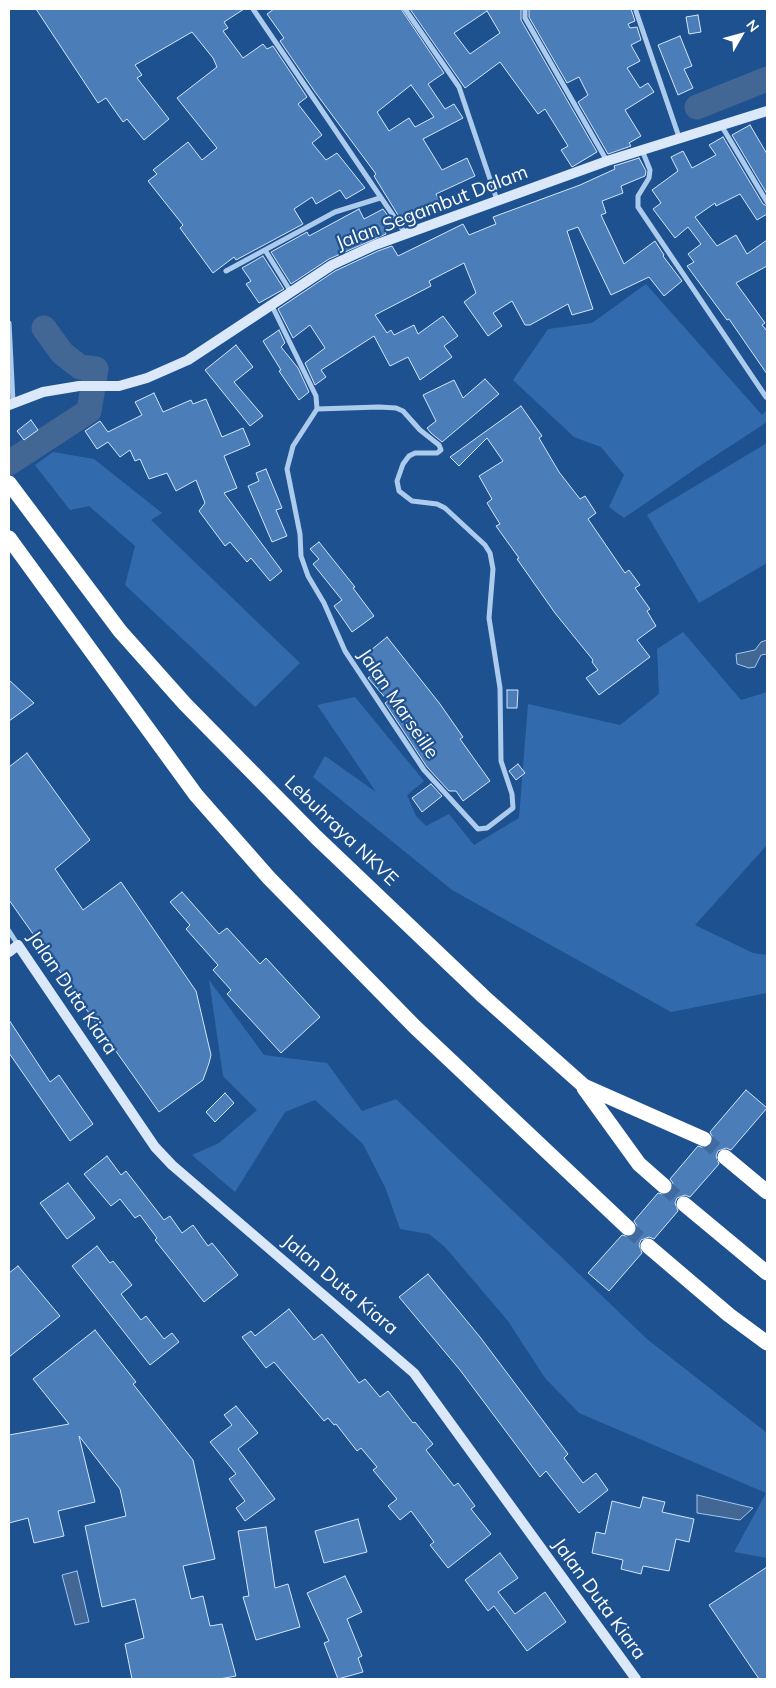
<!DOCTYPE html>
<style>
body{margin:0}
#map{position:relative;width:776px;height:1688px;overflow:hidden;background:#1e518f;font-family:Mulish,sans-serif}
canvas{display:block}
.frame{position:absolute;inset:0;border:10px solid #fff;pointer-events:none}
.north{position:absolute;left:716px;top:10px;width:50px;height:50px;-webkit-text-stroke:4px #1e518f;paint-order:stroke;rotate:52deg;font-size:14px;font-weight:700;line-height:20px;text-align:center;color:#fff}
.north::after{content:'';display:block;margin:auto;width:18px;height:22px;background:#fff;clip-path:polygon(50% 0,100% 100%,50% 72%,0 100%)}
</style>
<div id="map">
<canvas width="776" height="1688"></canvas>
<div class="frame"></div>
<div class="north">N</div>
</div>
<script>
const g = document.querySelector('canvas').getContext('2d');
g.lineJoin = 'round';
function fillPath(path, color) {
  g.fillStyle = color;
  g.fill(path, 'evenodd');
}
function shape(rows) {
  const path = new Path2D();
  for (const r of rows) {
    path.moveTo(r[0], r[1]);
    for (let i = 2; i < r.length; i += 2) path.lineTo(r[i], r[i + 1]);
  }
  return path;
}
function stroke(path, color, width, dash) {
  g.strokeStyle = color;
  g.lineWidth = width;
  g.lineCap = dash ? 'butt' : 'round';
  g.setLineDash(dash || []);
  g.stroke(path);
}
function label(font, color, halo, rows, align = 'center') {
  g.font = font + ' Mulish,sans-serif';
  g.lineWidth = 4.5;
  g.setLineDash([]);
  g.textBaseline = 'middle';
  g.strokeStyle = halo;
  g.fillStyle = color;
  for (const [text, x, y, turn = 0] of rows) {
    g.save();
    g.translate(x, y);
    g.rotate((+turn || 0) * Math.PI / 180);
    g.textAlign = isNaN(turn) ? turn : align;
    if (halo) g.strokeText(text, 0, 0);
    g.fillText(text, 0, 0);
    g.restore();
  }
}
fillPath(shape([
 [646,284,762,415,767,410,767,422,698,467,624,518,609,507,624,475,601,447,574,437,513,380,548,329,592,323],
 [767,443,767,563,699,603,647,515],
 [53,452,94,459,162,513,151,520,300,663,255,707,125,585,135,546,89,506,70,510,35,465],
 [683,632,741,700,767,692,767,845,695,925,753,953,767,955,767,993,671,1012,452,890,313,777,325,756,376,792,317,705,355,697,424,781,407,795,416,816,426,826,449,814,474,845,519,818,528,704,620,725,659,694,657,649],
 [209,980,264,1055,327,1063,362,1111,396,1099,647,1339,767,1433,767,1558,734,1552,766,1493,579,1413,545,1378,508,1321,445,1247,429,1234,400,1229,385,1187,363,1144,315,1100,285,1112,235,1192,192,1155,219,1143,257,1110,223,1076]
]), '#326bad');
const water = shape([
 [767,640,767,654,761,655,755,667,749,668,737,664,736,654,755,650,761,642,767,640],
 [697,1495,753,1508,740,1520,697,1513,697,1495],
 [77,1571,89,1622,75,1625,62,1575,77,1571]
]);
fillPath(water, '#436794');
stroke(water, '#a1c6ef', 1);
stroke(shape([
 [697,107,767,79],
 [9,463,89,411,96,369,80,367,62,353,44,328]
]), '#436794', 25);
const building = shape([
 [36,9,244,9,224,22,228,28,223,31,243,58,263,44,267,49,273,46,307,97,298,104,322,135,312,143,326,160,337,153,365,188,346,199,340,190,316,204,312,197,294,209,303,224,236,260,234,257,213,273,180,228,183,225,148,181,157,174,153,170,188,142,202,160,217,148,177,98,217,67,213,58,192,32,135,65,142,75,137,78,169,119,144,140,127,119,123,122,106,98,98,103,36,9],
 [274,9,401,9,444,73,428,84,445,109,454,104,463,118,423,139,442,170,467,158,475,176,436,194,443,208,432,213,430,208,410,218,409,216,401,220,374,176,376,174,315,92,280,41,284,38,267,14,274,9],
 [411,85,434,117,415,127,409,118,389,131,377,112,411,85],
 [410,9,521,9,521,20,597,152,572,167,561,150,568,146,545,109,538,114,500,62,465,88,410,9],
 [487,11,500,33,470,54,454,33,487,11],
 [529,9,631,9,635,21,628,24,630,28,637,27,641,40,631,45,640,61,627,68,640,88,648,83,654,92,625,110,641,136,629,143,631,146,608,154,578,102,588,95,579,77,567,83,529,17,529,9],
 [698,15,701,32,689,34,686,17,698,15],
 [680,36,692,66,684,69,693,88,678,95,658,45,680,36],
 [750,125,767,154,767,194,732,135,750,125],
 [723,137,763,204,767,206,767,214,757,220,740,194,716,206,715,203,695,217,717,246,736,235,747,254,767,240,767,266,736,283,765,323,762,325,767,331,767,374,729,319,727,320,687,266,694,262,688,254,701,244,688,227,675,238,653,209,661,203,652,190,678,171,671,157,683,151,692,168,716,155,709,145,723,137],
 [639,158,646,171,645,176,621,186,623,193,602,201,606,213,601,215,624,264,655,241,664,255,663,256,682,281,664,296,649,277,611,295,578,227,567,231,593,309,572,315,568,304,530,325,525,325,512,301,493,313,502,326,488,336,464,302,476,293,464,263,429,281,431,286,375,315,387,333,391,330,394,335,414,325,418,334,443,316,458,336,444,346,452,357,420,380,408,357,390,366,374,336,321,370,326,377,315,385,305,363,325,348,310,325,293,338,278,309,335,271,378,251,392,246,398,256,463,224,469,235,496,224,493,217,580,185,615,169,614,166,639,158],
 [359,209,364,219,383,209,394,224,384,229,386,234,329,259,291,284,271,252,307,232,309,236,359,209],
 [263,256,284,289,259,303,246,284,251,281,242,268,263,256],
 [279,330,285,343,281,347,298,368,309,392,299,400,279,371,281,370,263,341,279,330],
 [236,345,253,367,234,382,263,416,250,426,205,370,236,345],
 [485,379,499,394,442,442,431,433,427,428,436,421,423,395,454,380,463,398,485,379],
 [154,393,163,412,191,400,193,404,206,399,222,437,243,428,250,445,224,456,237,488,224,493,282,571,270,581,251,558,247,562,230,542,225,546,199,511,205,503,196,480,176,491,167,473,149,479,140,459,135,461,130,450,120,457,108,442,97,449,85,431,100,421,108,432,142,415,135,402,154,393],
 [521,406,542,436,539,438,559,472,580,499,585,496,596,513,588,519,625,573,629,570,640,585,635,588,650,609,647,611,656,626,637,640,650,657,599,695,586,678,598,670,592,662,593,660,555,613,517,559,519,558,496,526,500,524,487,503,492,499,479,476,503,461,487,438,459,466,450,457,521,406],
 [31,420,38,430,24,440,17,431,31,420],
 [266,469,282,508,276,510,287,536,272,542,248,486,259,481,256,473,266,469],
 [319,542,355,587,353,588,374,616,352,632,334,606,342,600,313,564,319,559,310,549,319,542],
 [387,637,440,704,463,737,460,739,490,781,463,801,456,791,449,791,427,767,385,703,388,701,368,678,378,670,365,655,387,637],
 [9,680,34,703,9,721,9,680],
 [507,690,518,690,517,708,507,708,507,690],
 [27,753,90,840,55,869,83,910,121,882,196,991,211,1055,209,1063,203,1080,159,1112,9,900,9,767,27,753],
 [518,764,525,773,516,780,509,771,518,764],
 [431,784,442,796,422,812,412,798,431,784],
 [182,892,219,934,227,928,260,964,266,958,320,1017,281,1053,227,994,231,990,213,970,218,965,186,929,190,925,170,902,182,892],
 [9,1020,50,1082,59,1075,93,1124,70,1141,9,1053,9,1020],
 [746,1090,767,1108,731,1150,726,1148,718,1151,716,1156,719,1164,690,1197,685,1195,677,1198,675,1203,678,1211,654,1239,649,1237,641,1240,639,1245,642,1253,609,1291,588,1273,622,1235,630,1237,635,1234,637,1226,634,1221,658,1193,667,1195,671,1192,673,1183,670,1179,698,1146,705,1148,710,1146,713,1138,710,1132,746,1090],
 [225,1093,234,1103,215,1122,206,1112,225,1093],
 [107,1156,121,1175,126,1171,164,1220,170,1216,182,1233,193,1225,208,1246,212,1243,238,1275,204,1302,155,1240,157,1238,140,1215,135,1218,120,1199,111,1206,84,1174,107,1156],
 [68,1183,95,1218,67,1239,40,1203,68,1183],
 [97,1246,110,1263,113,1261,132,1285,121,1294,141,1320,146,1316,164,1339,172,1333,179,1342,150,1365,72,1266,97,1246],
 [18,1266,60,1316,9,1357,9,1273,18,1266],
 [428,1274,480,1337,568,1454,564,1458,583,1483,596,1473,608,1490,579,1513,546,1471,540,1477,460,1370,399,1297,428,1274],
 [289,1309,314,1340,322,1334,359,1383,365,1379,380,1397,388,1391,413,1423,415,1422,433,1444,426,1450,454,1486,458,1483,475,1506,471,1509,491,1534,448,1568,430,1545,434,1542,411,1511,400,1520,388,1506,397,1499,373,1470,377,1467,361,1448,357,1451,336,1424,334,1425,328,1418,324,1421,274,1362,266,1368,242,1337,251,1331,255,1336,289,1309],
 [95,1330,136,1382,133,1384,193,1460,215,1559,183,1566,191,1599,203,1596,210,1626,222,1624,236,1676,219,1679,132,1679,125,1644,144,1638,135,1599,102,1607,85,1526,126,1516,120,1489,79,1436,95,1502,58,1511,64,1536,34,1543,28,1518,9,1523,9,1435,69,1424,33,1379,95,1330],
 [236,1406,258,1433,238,1449,275,1499,245,1521,236,1508,245,1501,229,1479,236,1474,210,1442,232,1425,224,1415,236,1406],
 [643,1497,665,1502,662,1512,694,1519,689,1542,676,1539,669,1571,643,1566,641,1574,621,1569,623,1560,592,1553,596,1532,605,1534,612,1501,640,1508,643,1497],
 [358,1519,367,1552,324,1563,315,1531,358,1519],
 [266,1527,275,1588,288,1584,300,1627,256,1640,243,1597,249,1596,238,1531,266,1527],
 [500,1553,518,1578,498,1592,515,1614,545,1592,566,1622,527,1651,494,1606,488,1611,465,1580,500,1553],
 [767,1567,767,1679,759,1679,709,1605,767,1567],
 [345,1576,362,1612,347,1619,362,1656,358,1658,363,1672,338,1679,324,1643,329,1641,307,1593,345,1576]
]);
fillPath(building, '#4b7db8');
stroke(building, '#d3e5f9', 1);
stroke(shape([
 [704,1139,725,1157],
 [664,1186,684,1204],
 [628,1228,648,1246]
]), '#406ba0', 15, [15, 8]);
stroke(shape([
 [253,9,405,233],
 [405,9,459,87,497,200],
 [525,9,525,18,607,161],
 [636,11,679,137],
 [721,125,767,202],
 [642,150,650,170,649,178,638,196,638,207,766,397],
 [265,250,291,292],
 [226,271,335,212,380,198],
 [272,306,316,396,317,409,293,446,287,469,300,534,301,556,308,576,324,603,345,651,424,770,478,829,487,828,513,808,512,794,501,761,500,688,489,618,493,569,490,553,485,545,445,508,437,504,412,501,399,491,397,481,403,464,409,456,415,453,437,453,441,450,439,445,420,430,403,411,396,408,379,407,317,409],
 [9,323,13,402],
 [9,931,18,945]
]), '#adcbed', 5);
stroke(shape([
 [9,405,43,392,79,386,119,386,147,378,188,360,332,265,375,245,607,161,767,111],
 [9,952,18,945,155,1147,172,1165,414,1373,636,1679]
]), '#dae8fa', 10);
stroke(shape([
 [9,483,120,631,185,704,316,837,484,997,584,1086,704,1139],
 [9,538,196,795,269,878,415,1027,628,1228],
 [584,1088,639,1164,664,1186],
 [725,1157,767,1192],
 [684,1204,767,1273],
 [648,1246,729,1315,767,1343]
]), '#fff', 15);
label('19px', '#fff', '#1e518f', [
 ["Jalan Segambut Dalam",432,208,-21],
 ["Jalan Marseille",398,704,56],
 ["Lebuhraya NKVE",341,831,44],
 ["Jalan Duta Kiara",72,993,56],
 ["Jalan Duta Kiara",340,1285,40],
 ["Jalan Duta Kiara",599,1599,54]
]);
</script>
